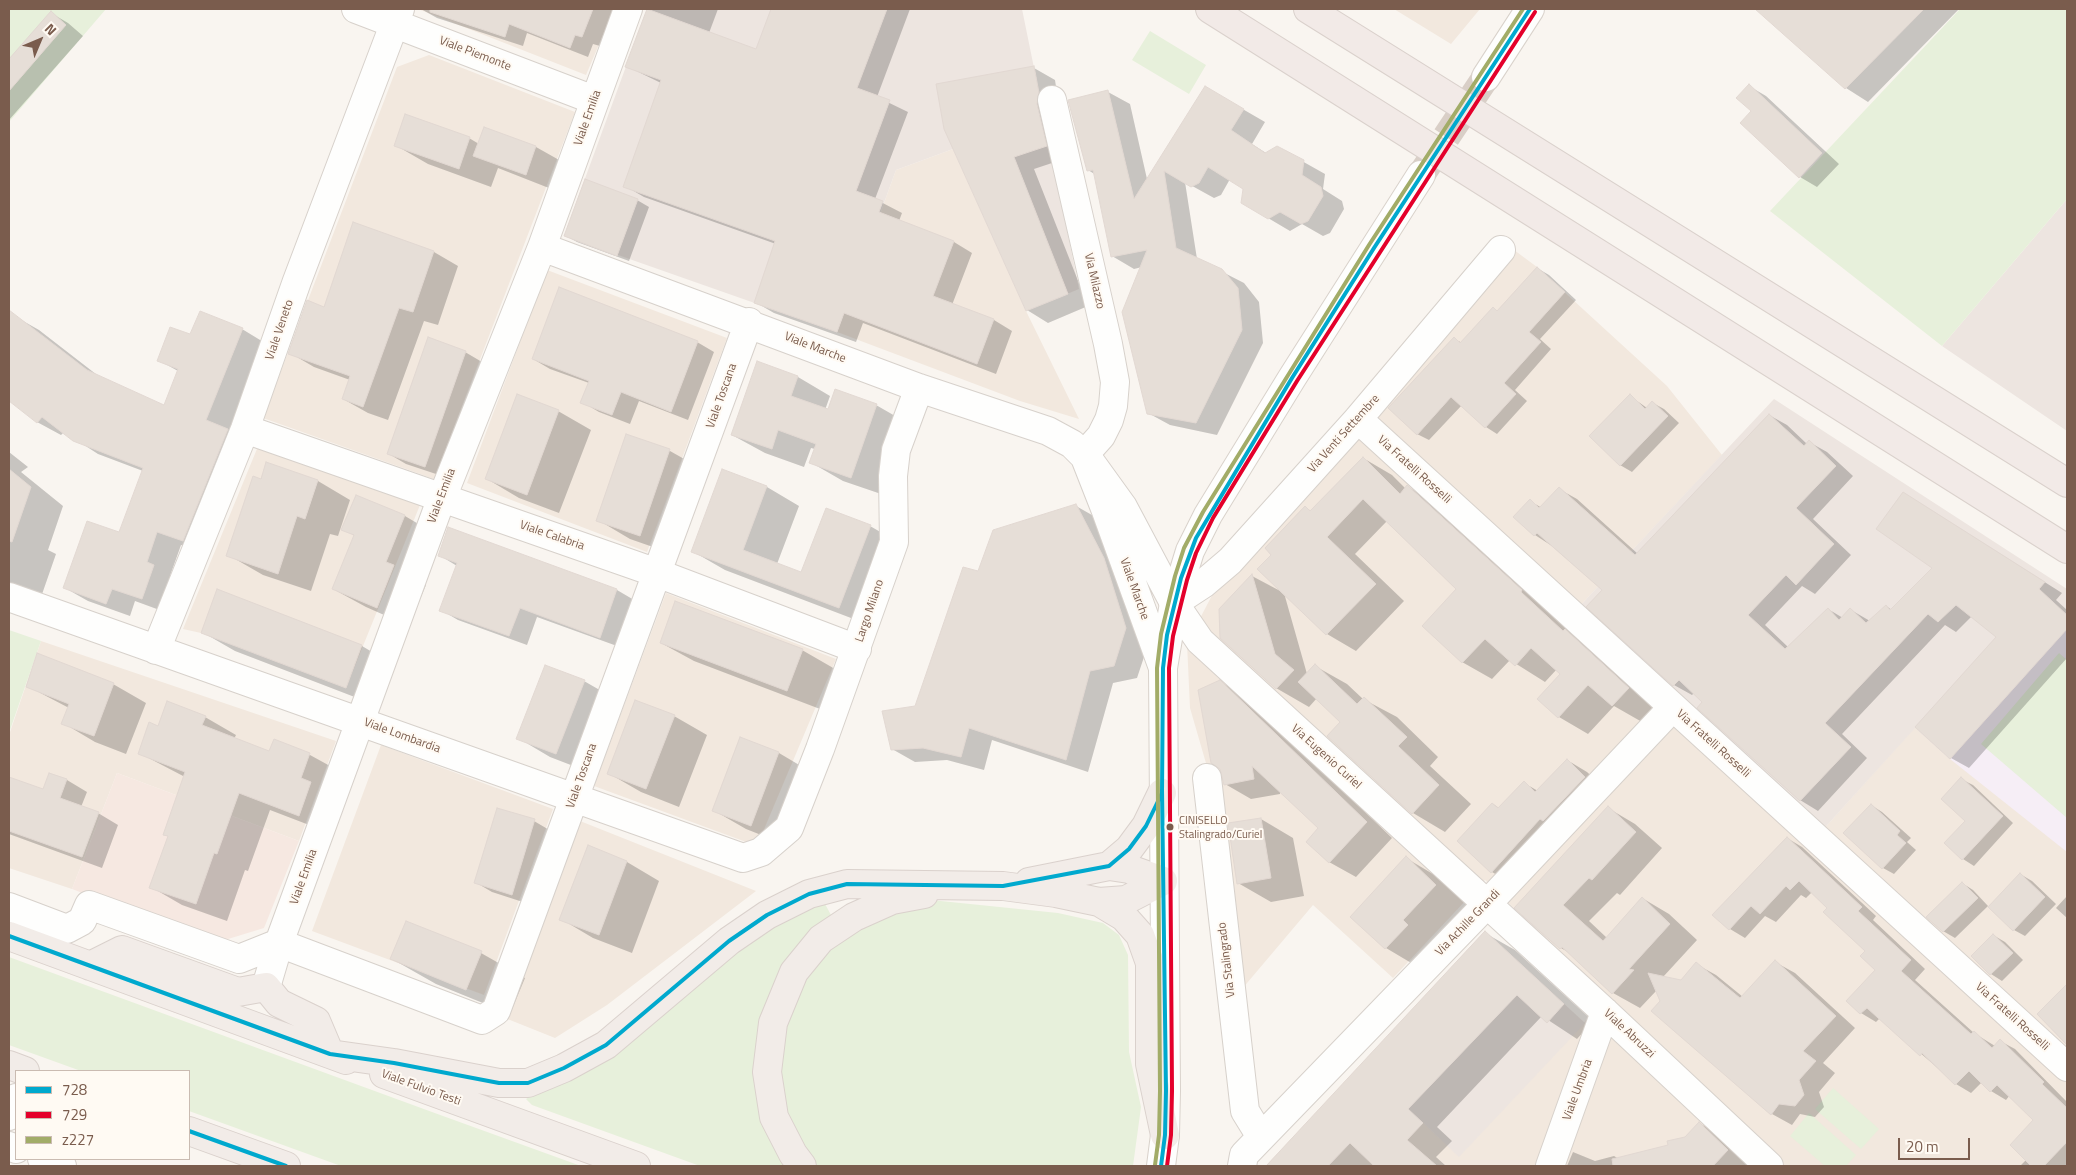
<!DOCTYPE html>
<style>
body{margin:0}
#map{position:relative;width:2076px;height:1175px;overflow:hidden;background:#f9f5f0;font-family:"Titillium Web",sans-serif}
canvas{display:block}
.frame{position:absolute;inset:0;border:10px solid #7a5c4d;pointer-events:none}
.legend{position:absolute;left:15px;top:1070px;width:175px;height:90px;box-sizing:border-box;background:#fffaf3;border:1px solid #cabbb1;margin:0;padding:6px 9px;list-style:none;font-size:15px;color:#7a5c4d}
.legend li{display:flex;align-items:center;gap:10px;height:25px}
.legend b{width:25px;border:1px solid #cabbb1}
.north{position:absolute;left:15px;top:15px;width:50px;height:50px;-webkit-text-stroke:4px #fffaf3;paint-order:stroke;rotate:45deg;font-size:14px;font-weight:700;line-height:20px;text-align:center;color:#7a5c4d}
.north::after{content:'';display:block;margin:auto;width:18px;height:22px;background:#7a5c4d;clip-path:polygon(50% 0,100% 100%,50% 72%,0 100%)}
.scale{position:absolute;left:1898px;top:1138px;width:72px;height:22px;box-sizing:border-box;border:2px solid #7a5c4d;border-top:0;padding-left:6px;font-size:15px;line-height:18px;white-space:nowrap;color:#7a5c4d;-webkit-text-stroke:4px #fffaf3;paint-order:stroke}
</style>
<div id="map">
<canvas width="2076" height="1175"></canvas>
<div class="frame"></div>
<ul class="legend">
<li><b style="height:6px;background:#00a9ce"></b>728</li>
<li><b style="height:6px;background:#e4002b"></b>729</li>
<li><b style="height:6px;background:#a2ac68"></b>z227</li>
</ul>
<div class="north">N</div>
<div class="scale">20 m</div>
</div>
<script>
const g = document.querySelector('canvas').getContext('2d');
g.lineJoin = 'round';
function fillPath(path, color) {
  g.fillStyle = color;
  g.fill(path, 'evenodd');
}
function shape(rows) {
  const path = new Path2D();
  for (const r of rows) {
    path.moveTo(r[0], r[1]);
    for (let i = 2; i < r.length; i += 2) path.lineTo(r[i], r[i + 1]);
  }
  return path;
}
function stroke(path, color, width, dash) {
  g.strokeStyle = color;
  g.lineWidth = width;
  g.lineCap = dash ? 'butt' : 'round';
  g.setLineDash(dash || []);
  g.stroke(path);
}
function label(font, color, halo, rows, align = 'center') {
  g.font = font + ' "Titillium Web",sans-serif';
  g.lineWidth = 4;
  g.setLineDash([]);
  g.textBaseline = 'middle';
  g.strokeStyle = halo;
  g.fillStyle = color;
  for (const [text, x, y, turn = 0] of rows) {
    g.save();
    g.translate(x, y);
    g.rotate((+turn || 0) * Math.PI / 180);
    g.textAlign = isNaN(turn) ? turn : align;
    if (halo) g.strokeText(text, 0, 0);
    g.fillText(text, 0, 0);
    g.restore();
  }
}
fillPath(shape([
 [418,9,614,9,586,75],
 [1394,9,1480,9,1451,44],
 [429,55,575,112,434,479,263,418,397,67],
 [953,149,1026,311,1079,419,1020,401,837,332,896,170],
 [1510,247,1537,267,1667,386,1722,455,1576,610,1821,832,1915,727,1950,759,2067,629,2067,1166,1266,1166,1361,1064,1459,1156,1606,999,1485,880,1393,978,1313,905,1242,989,1210,777,1190,708,1187,643,1218,584],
 [547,270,727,338,647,552,467,483],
 [259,444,420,505,346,688,201,633,183,629],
 [666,593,836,659,757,846,594,786],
 [41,641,336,741,299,841,117,773,72,889,9,868,9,735],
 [381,745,553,809,484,995,312,931],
 [580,821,756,891,607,1005,555,1038,505,1018]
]), '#f2e8de');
fillPath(shape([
 [117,773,299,841,264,928,215,943,72,889]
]), '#f6e8e1');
fillPath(shape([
 [647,9,1022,9,1079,289,1026,311,953,149,896,170,837,332,564,236],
 [2067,199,2067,431,1942,346],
 [1774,399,2067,589,2067,629,1950,759,1915,728,1821,832,1576,610],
 [1485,931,1585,1023,1459,1157,1361,1064]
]), '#ede5e0');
fillPath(shape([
 [2067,629,2067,852,1950,759]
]), '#f6eef6');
fillPath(shape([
 [9,9,106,9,9,122],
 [1960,9,2067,9,2067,199,1942,346,1770,211],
 [1150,31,1206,65,1189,94,1132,60],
 [9,630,41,641,10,730,9,729],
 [2059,653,2067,660,2067,818,1981,744],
 [931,900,1058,913,1103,923,1119,935,1128,955,1129,1052,1141,1107,1133,1166,811,1166,790,1132,779,1075,782,1040,790,1008,811,972,839,941,868,921],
 [825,904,831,915,785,965,772,987,763,1020,756,1061,756,1093,766,1131,784,1166,700,1166,532,1105,526,1099,754,937,789,916],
 [9,957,432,1112,581,1166,341,1166,189,1111,189,1071,81,1071,9,1045],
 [1833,1088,1879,1129,1861,1149,1815,1109],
 [1809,1113,1856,1155,1846,1166,1825,1166,1790,1136]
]), '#e7f0db');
fillPath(shape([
 [421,9,614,9,600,46,593,44,588,57,527,33,523,46,437,18],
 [648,9,718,9,709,33,757,51,773,9,910,9,877,97,908,112,875,199,902,213,899,221,954,242,972,253,952,305,994,320,1012,331,996,374,863,323,856,342,774,313,755,302,776,244,644,197,625,186,661,83,626,66],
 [1759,9,1959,9,1868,102,1846,88],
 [51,13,68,23,83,36,9,120,9,61],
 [1034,68,1055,80,1067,158,1034,169,1088,306,1048,323,1027,310,945,127],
 [1749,86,1766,96,1839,164,1817,187,1800,177,1752,111],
 [1108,92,1130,104,1147,179,1227,100,1265,122,1252,144,1266,153,1277,147,1325,174,1323,189,1342,201,1344,209,1330,233,1323,236,1302,224,1290,231,1268,218,1244,188,1230,179,1221,195,1214,198,1185,182,1197,259,1244,283,1259,302,1263,343,1217,435,1170,425,1148,413,1142,267,1134,269,1112,256,1096,175,1088,170,1069,100],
 [469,138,479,144,536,147,568,165,559,192,498,168,491,187,428,164,395,145],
 [637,200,649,207,629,261,577,242,566,236],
 [354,224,434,252,458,266,438,325,424,321,388,420,368,413,343,399,350,380,314,367,290,353,324,308],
 [1537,268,1549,275,1576,300,1540,339,1551,349,1515,390,1527,401,1497,434,1486,427,1462,405,1429,440,1417,434,1455,339,1462,343,1493,308,1498,311],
 [16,317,39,330,101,378,164,406,178,371,158,360,191,336,242,329,265,343,206,554,181,545,170,576,176,579,165,612,135,601,130,616,88,601,65,588,120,534,143,471,98,454,64,432,61,435,37,422,9,399,9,326],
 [697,342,714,352,688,420,639,401,630,424,599,412,582,402,589,383,550,369,533,359],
 [465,352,482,362,442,476,406,464,389,454],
 [757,363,798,377,830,396,825,410,876,405,909,424,884,495,843,481,810,462,815,449,811,448,804,467,765,453,732,435],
 [1630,396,1647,408,1653,403,1664,409,1679,423,1632,472,1620,465],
 [558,411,591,430,559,513,519,498,487,479],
 [1769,415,1787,425,1807,444,1809,442,1827,452,1853,476,1813,519,1851,555,1815,594,1802,586,1765,625,1788,647,1828,609,1843,618,1851,610,1870,621,1886,606,1892,610,1933,568,1921,504,2062,593,2056,600,2067,610,2067,658,1969,768,1951,758,1917,727,1998,637,1972,616,1956,632,1945,625,1842,734,1867,758,1818,811,1800,800,1694,693,1692,695,1674,685,1588,607,1603,590,1552,546,1535,535,1515,517,1530,501,1542,508,1559,489,1577,499,1638,554],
 [627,435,670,451,702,469,673,554,630,539,598,520],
 [9,452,28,467,21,472,63,506,48,550,56,554,40,600,9,591],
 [1363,458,1392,475,1406,489,1408,487,1437,504,1658,705,1642,722,1614,706,1588,734,1559,717,1562,673,1557,669,1545,682,1510,660,1492,679,1462,662,1457,589,1387,521,1355,554,1404,601,1356,651,1327,634,1259,569,1273,555,1305,507,1311,511],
 [267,464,318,481,350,500,338,536,330,534,311,591,263,575,230,556],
 [767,487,799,506,777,564,802,574,870,526,903,545,872,626,725,570,692,551],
 [356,496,405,516,437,535,418,581,426,585,409,626,366,607,333,589,355,536,343,529],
 [1076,506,1099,519,1149,642,1137,678,1113,683,1088,772,992,740,984,770,947,760,915,762,892,749,916,707,979,572],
 [449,529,617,590,634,600,617,646,537,617,527,645,458,620,441,610,457,566,439,555],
 [1252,576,1284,593,1307,674,1315,666,1347,684,1363,699,1397,717,1438,757,1430,766,1471,804,1445,832,1413,813,1342,721,1317,698,1309,707,1276,688],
 [218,591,362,646,394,665,378,706,235,651,202,632],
 [661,643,802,650,835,669,820,709,694,661],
 [584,681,617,700,589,772,550,757,518,738],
 [1219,681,1246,697,1392,838,1356,877,1329,862,1320,828,1280,790,1280,794,1251,799,1225,784,1221,768],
 [113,684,146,703,126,754,95,742,63,723,69,708,27,686],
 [674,716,707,735,679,807,641,792,608,773],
 [205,717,236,735,234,739,270,753,275,741,310,755,341,772,330,833,270,810,248,871,245,870,227,921,182,905,151,887,169,837,185,777,139,753,159,727],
 [740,738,779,753,811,772,784,844,746,829,713,810],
 [1567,760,1587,772,1602,786,1512,884,1492,872,1493,804,1499,808,1524,783,1538,791],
 [50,774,67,780,87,792,81,807,98,813,118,825,102,868,9,834,9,778,44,791],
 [1961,779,1973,785,2013,823,1974,866,1963,859,1967,821],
 [1871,805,1882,812,1911,838,1907,842,1916,850,1894,874,1883,868],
 [1608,808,1635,824,1662,848,1620,895,1617,893,1589,921,1607,938,1642,898,1669,914,1697,940,1663,977,1682,981,1696,964,1716,975,1743,997,1775,962,1795,973,1855,1028,1823,1063,1835,1073,1819,1092,1824,1107,1815,1117,1800,1114,1792,1125,1772,1114,1653,1011,1661,1001,1657,990,1640,1008,1613,993,1573,955,1561,948,1516,908],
 [1261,819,1293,838,1304,896,1271,902,1238,883],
 [534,821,551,831,529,904,492,892,475,882],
 [1787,838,1802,847,1876,916,1873,920,1925,969,1915,980,1974,1033,1995,1046,2000,1041,2015,1049,2067,1102,2067,1166,2020,1166,2026,1160,2035,1120,2010,1095,2006,1100,1991,1091,1982,1082,1971,1093,1956,1084,1880,1018,1876,1022,1861,1013,1848,1001,1876,970,1867,951,1829,908,1812,892,1806,898,1801,895,1776,922,1765,916,1745,938,1730,929,1714,915],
 [588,847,627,862,659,881,632,953,593,938,561,919],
 [1406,858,1438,877,1468,904,1418,967,1386,948,1352,916],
 [2020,874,2032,881,2056,904,2025,936,2014,930],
 [1962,883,1973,890,1988,906,1955,938,1943,931],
 [2067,896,2067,918,2056,908],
 [1485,933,1515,950,1593,1021,1577,1039,1542,1016,1437,1127,1452,1141,1436,1157,1446,1166,1267,1166],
 [1993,935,2005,942,2023,960,2002,981,1991,974],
 [481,953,525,978,510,1014,436,984,392,959],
 [2066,987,2067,987,2067,1043,2039,1014],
 [1699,1123,1732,1142,1757,1166,1567,1166,1573,1152,1595,1161,1614,1156,1619,1159,1670,1146,1686,1138]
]), '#0003');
const building = shape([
 [430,9,593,9,582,37,575,35,570,48,509,24,505,37,430,12,430,9],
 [647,9,756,49,771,9,887,9,857,88,890,100,856,191,883,201,879,212,954,241,933,296,994,319,977,364,844,313,837,332,754,303,775,241,623,187,661,80,625,67,647,9],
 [1755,9,1924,9,1845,89,1755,9],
 [51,11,66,25,9,91,9,59,51,11],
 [1034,66,1039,93,1037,104,1047,146,1014,157,1068,294,1026,311,944,129,936,84,1034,66],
 [1749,84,1822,153,1799,178,1740,123,1751,111,1736,98,1749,84],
 [1205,86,1244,109,1231,130,1265,153,1277,146,1304,160,1302,175,1321,187,1323,196,1308,221,1301,224,1280,212,1268,219,1241,203,1243,189,1208,167,1199,183,1191,187,1164,171,1176,248,1222,269,1238,288,1242,330,1196,423,1147,414,1122,312,1147,250,1111,257,1093,170,1087,171,1068,100,1108,90,1134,199,1205,86],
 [405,114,470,137,459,169,394,146,405,114],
 [484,127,536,146,526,175,473,156,484,127],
 [585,179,638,199,617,256,564,236,585,179],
 [353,222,434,251,413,312,399,308,363,407,342,399,350,376,288,354,307,300,324,307,353,222],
 [1537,267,1565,292,1529,332,1541,342,1504,383,1516,394,1485,428,1451,397,1417,435,1388,408,1454,337,1460,343,1493,307,1497,311,1537,267],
 [559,287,698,341,671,412,621,392,612,415,580,403,589,381,532,359,559,287],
 [9,310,87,370,164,405,178,369,157,361,170,327,190,334,200,311,243,328,206,420,228,429,183,541,157,532,147,562,154,565,142,599,112,589,106,604,63,588,87,521,119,532,143,468,73,441,42,417,37,423,9,401,9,310],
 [428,337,466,351,425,467,387,454,428,337],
 [757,361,798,376,791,396,828,409,835,389,877,404,851,478,809,463,816,444,778,430,772,449,731,435,757,361],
 [517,394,559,410,527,495,485,479,517,394],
 [1630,394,1645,409,1652,401,1668,416,1620,466,1589,436,1630,394],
 [1769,414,1804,446,1809,440,1836,466,1796,508,1834,544,1796,585,1786,575,1748,615,1785,649,1828,608,1839,620,1850,608,1866,623,1886,605,1890,610,1932,568,1876,529,1903,492,2045,582,2039,589,2067,615,2067,629,1950,759,1915,727,1996,637,1956,605,1938,622,1928,614,1825,723,1851,747,1800,801,1697,708,1702,702,1679,680,1673,686,1586,607,1602,590,1537,533,1534,536,1513,517,1530,499,1539,508,1559,487,1635,555,1769,414],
 [626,434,670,449,640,536,596,521,626,434],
 [1363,457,1400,494,1407,485,1522,590,1521,592,1563,631,1565,629,1629,688,1612,706,1588,685,1558,718,1537,699,1560,674,1531,648,1515,666,1485,639,1462,663,1422,626,1456,589,1363,499,1327,537,1376,584,1326,635,1257,569,1271,555,1265,548,1305,506,1310,511,1363,457],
 [266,462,318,480,305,519,297,516,278,574,226,556,253,476,261,479,266,462],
 [9,469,31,487,12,542,9,541,9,469],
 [722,469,767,486,743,550,801,572,826,508,871,525,839,608,691,552,722,469],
 [356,495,405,515,386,562,394,565,377,608,332,589,354,535,341,530,356,495],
 [1076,504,1104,558,1126,628,1114,666,1090,671,1066,760,969,728,961,757,923,748,891,750,882,711,915,706,963,567,978,571,993,530,1076,504],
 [448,527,617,589,600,638,520,608,509,636,439,611,457,563,438,556,448,527],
 [1252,574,1275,654,1294,670,1276,689,1220,638,1219,609,1252,574],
 [217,589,362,645,346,688,201,633,217,589],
 [675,601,803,649,787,691,660,643,675,601],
 [37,653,114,683,94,736,61,724,69,704,26,687,37,653],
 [1315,664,1357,704,1364,697,1407,737,1398,746,1439,785,1412,814,1327,736,1340,722,1298,682,1315,664],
 [545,665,585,680,556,754,516,739,545,665],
 [1220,680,1367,822,1329,863,1306,842,1318,828,1252,766,1254,779,1224,785,1220,769,1211,763,1198,690,1220,680],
 [635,700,675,715,646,789,607,774,635,700],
 [167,701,206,716,202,725,269,751,274,739,310,753,301,778,311,782,299,816,239,793,217,854,214,853,196,904,149,888,168,836,163,835,185,772,138,754,149,722,158,726,167,701],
 [740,737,779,752,751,826,712,811,740,737],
 [1567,759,1585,777,1543,821,1540,819,1491,873,1457,841,1492,803,1498,808,1524,781,1535,792,1567,759],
 [49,773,67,779,60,798,99,812,82,857,9,831,9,777,43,789,49,773],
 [1961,777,2003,816,1962,860,1944,843,1965,821,1941,799,1961,777],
 [1871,804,1900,831,1897,835,1906,843,1882,869,1843,833,1871,804],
 [1608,806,1636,832,1592,880,1589,878,1563,905,1603,941,1642,897,1670,924,1629,969,1634,970,1612,994,1562,947,1560,949,1514,908,1608,806],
 [497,808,535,819,512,895,474,883,497,808],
 [1261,818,1271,878,1237,884,1228,823,1261,818],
 [1787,837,1862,907,1858,911,1911,960,1901,971,1971,1034,1974,1031,1992,1048,2000,1039,2044,1082,2042,1084,2067,1108,2067,1142,2044,1166,2031,1166,2010,1145,2033,1120,1997,1085,1990,1092,1969,1071,1955,1085,1922,1053,1920,1056,1867,1008,1860,1014,1846,1001,1875,970,1860,956,1865,951,1823,912,1827,908,1799,881,1790,890,1786,886,1760,914,1751,906,1729,930,1712,915,1787,837],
 [588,845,627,861,599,935,559,920,588,845],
 [1406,856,1436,885,1403,920,1408,925,1385,949,1350,917,1406,856],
 [2020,873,2045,897,2013,931,1988,907,2020,873],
 [1962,882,1978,898,1943,932,1926,917,1962,882],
 [406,921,482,951,466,990,390,959,406,921],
 [1485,931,1564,1004,1547,1023,1517,995,1408,1109,1423,1123,1407,1140,1437,1166,1374,1166,1350,1143,1328,1166,1266,1166,1485,931],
 [1993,934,2013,953,1990,975,1971,956,1993,934],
 [1775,960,1836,1016,1803,1051,1816,1061,1799,1080,1804,1095,1795,1106,1779,1104,1771,1115,1651,1011,1660,1001,1648,973,1681,980,1696,962,1740,998,1775,960],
 [2067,984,2067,1045,2037,1014,2067,984],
 [1699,1122,1728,1150,1713,1166,1613,1166,1612,1159,1668,1145,1667,1141,1685,1137,1699,1122]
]);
fillPath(building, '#e6ded7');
stroke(building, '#e2d8d2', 1);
stroke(shape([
 [1423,172,1486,77]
]), '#d9cfc7', 28, [28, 14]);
const minor = shape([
 [356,9,594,100],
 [1052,100,1108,344,1115,382,1113,406,1109,420,1101,436,1084,455,1106,511,1163,668],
 [542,247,919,388,1048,431,1072,444,1092,464,1123,507,1174,603,1200,641,1605,1012,1769,1166],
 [1358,419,2067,1067],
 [245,429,657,573,857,649],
 [9,597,743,858,761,852,789,828,820,749,894,542,893,476,896,450,919,388],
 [1174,603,1203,584,1230,561,1358,419,1501,250],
 [156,650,245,429,297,281,400,9],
 [1207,778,1245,1111,1261,1137],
 [9,907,67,929,82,921,89,905,239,959,279,943],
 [279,943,482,1020,496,1011,749,322],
 [266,987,279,943,438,508,542,247,628,9],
 [9,1116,16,1098],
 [9,1146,16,1149],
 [42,1159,62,1166],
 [1242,1166,1244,1155,1487,904,1673,707],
 [1550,1166,1605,1012]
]);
const secondary = shape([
 [1486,77,1530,9],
 [1161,1166,1165,1135,1166,1091,1163,668,1174,603,1190,551,1208,515,1292,378,1421,175]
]);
const trunk = shape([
 [1109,866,1129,849,1146,826,1162,793],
 [1029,882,1109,866,1129,869,1163,881],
 [1099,902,1126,900,1163,881],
 [9,936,346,1060],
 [90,966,122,950,238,992,266,987,279,1003,316,1021,330,1054],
 [330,1054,394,1063,499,1083,528,1083,564,1068,606,1045,729,941,767,915,809,894,847,884,1003,886,1056,893,1099,902,1124,917,1140,935,1150,963,1150,1064,1165,1135],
 [9,1065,25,1071],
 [384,1074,636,1166],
 [189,1131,286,1166],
 [802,1166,793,1154,774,1117,767,1072,773,1023,794,972,821,939,854,917,892,900,924,894]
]);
const motorway = shape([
 [1210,9,2067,549],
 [1308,9,2067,483]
]);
stroke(minor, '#d7d1cb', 30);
stroke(secondary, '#d9d2cb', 30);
stroke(trunk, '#dad1cc', 30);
stroke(motorway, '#dad1cc', 30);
stroke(minor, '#fefefd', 28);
stroke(secondary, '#fefefd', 28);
stroke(trunk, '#f2ece8', 28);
stroke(motorway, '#f2eae7', 28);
stroke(shape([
 [9,936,330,1054,394,1063,499,1083,528,1083,564,1068,606,1045,729,941,767,915,809,894,847,884,1003,886,1109,866,1129,849,1146,826,1162,793,1163,668,1167,635,1181,578,1196,538,1292,378,1374,248,1530,9],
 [189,1131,286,1166],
 [1161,1166,1165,1135,1166,1091,1162,789]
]), '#00a9ce', 4);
stroke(shape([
 [1167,1166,1171,1135,1172,1091,1169,668,1173,636,1187,580,1196,553,1213,518,1297,381,1535,12]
]), '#e4002b', 4);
stroke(shape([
 [1155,1165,1159,1135,1160,1091,1157,668,1161,634,1175,576,1184,548,1203,512,1369,245,1523,9]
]), '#a2ac68', 4);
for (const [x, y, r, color] of [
 [1170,827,4.5,"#7a5c4d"]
]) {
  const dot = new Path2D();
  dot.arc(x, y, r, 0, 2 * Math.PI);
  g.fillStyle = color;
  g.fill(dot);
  stroke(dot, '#fffaf3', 2);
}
label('11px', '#7a5c4d', '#fffaf3', [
 ["CINISELLO",1179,821],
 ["Stalingrado/Curiel",1179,835]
], 'left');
label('12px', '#7a5c4d', '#fffaf3', [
 ["Viale Piemonte",475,54,21],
 ["Viale Emilia",588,118,-70],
 ["Via Milazzo",1094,281,77],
 ["Viale Veneto",280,330,-71],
 ["Viale Marche",815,348,21],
 ["Viale Toscana",722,396,-70],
 ["Via Venti Settembre",1344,434,-48],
 ["Via Fratelli Rosselli",1414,470,42],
 ["Viale Emilia",442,496,-69],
 ["Viale Calabria",552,536,19],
 ["Viale Marche",1134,589,70],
 ["Largo Milano",870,611,-71],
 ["Viale Lombardia",402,736,20],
 ["Via Fratelli Rosselli",1713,744,42],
 ["Via Eugenio Curiel",1326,757,42],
 ["Viale Toscana",582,776,-70],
 ["Viale Emilia",304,877,-70],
 ["Via Achille Grandi",1468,923,-46],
 ["Via Stalingrado",1227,960,-97],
 ["Via Fratelli Rosselli",2012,1017,42],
 ["Viale Abruzzi",1629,1034,43],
 ["Viale Fulvio Testi",421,1088,20],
 ["Viale Umbria",1578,1090,-70]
]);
</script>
